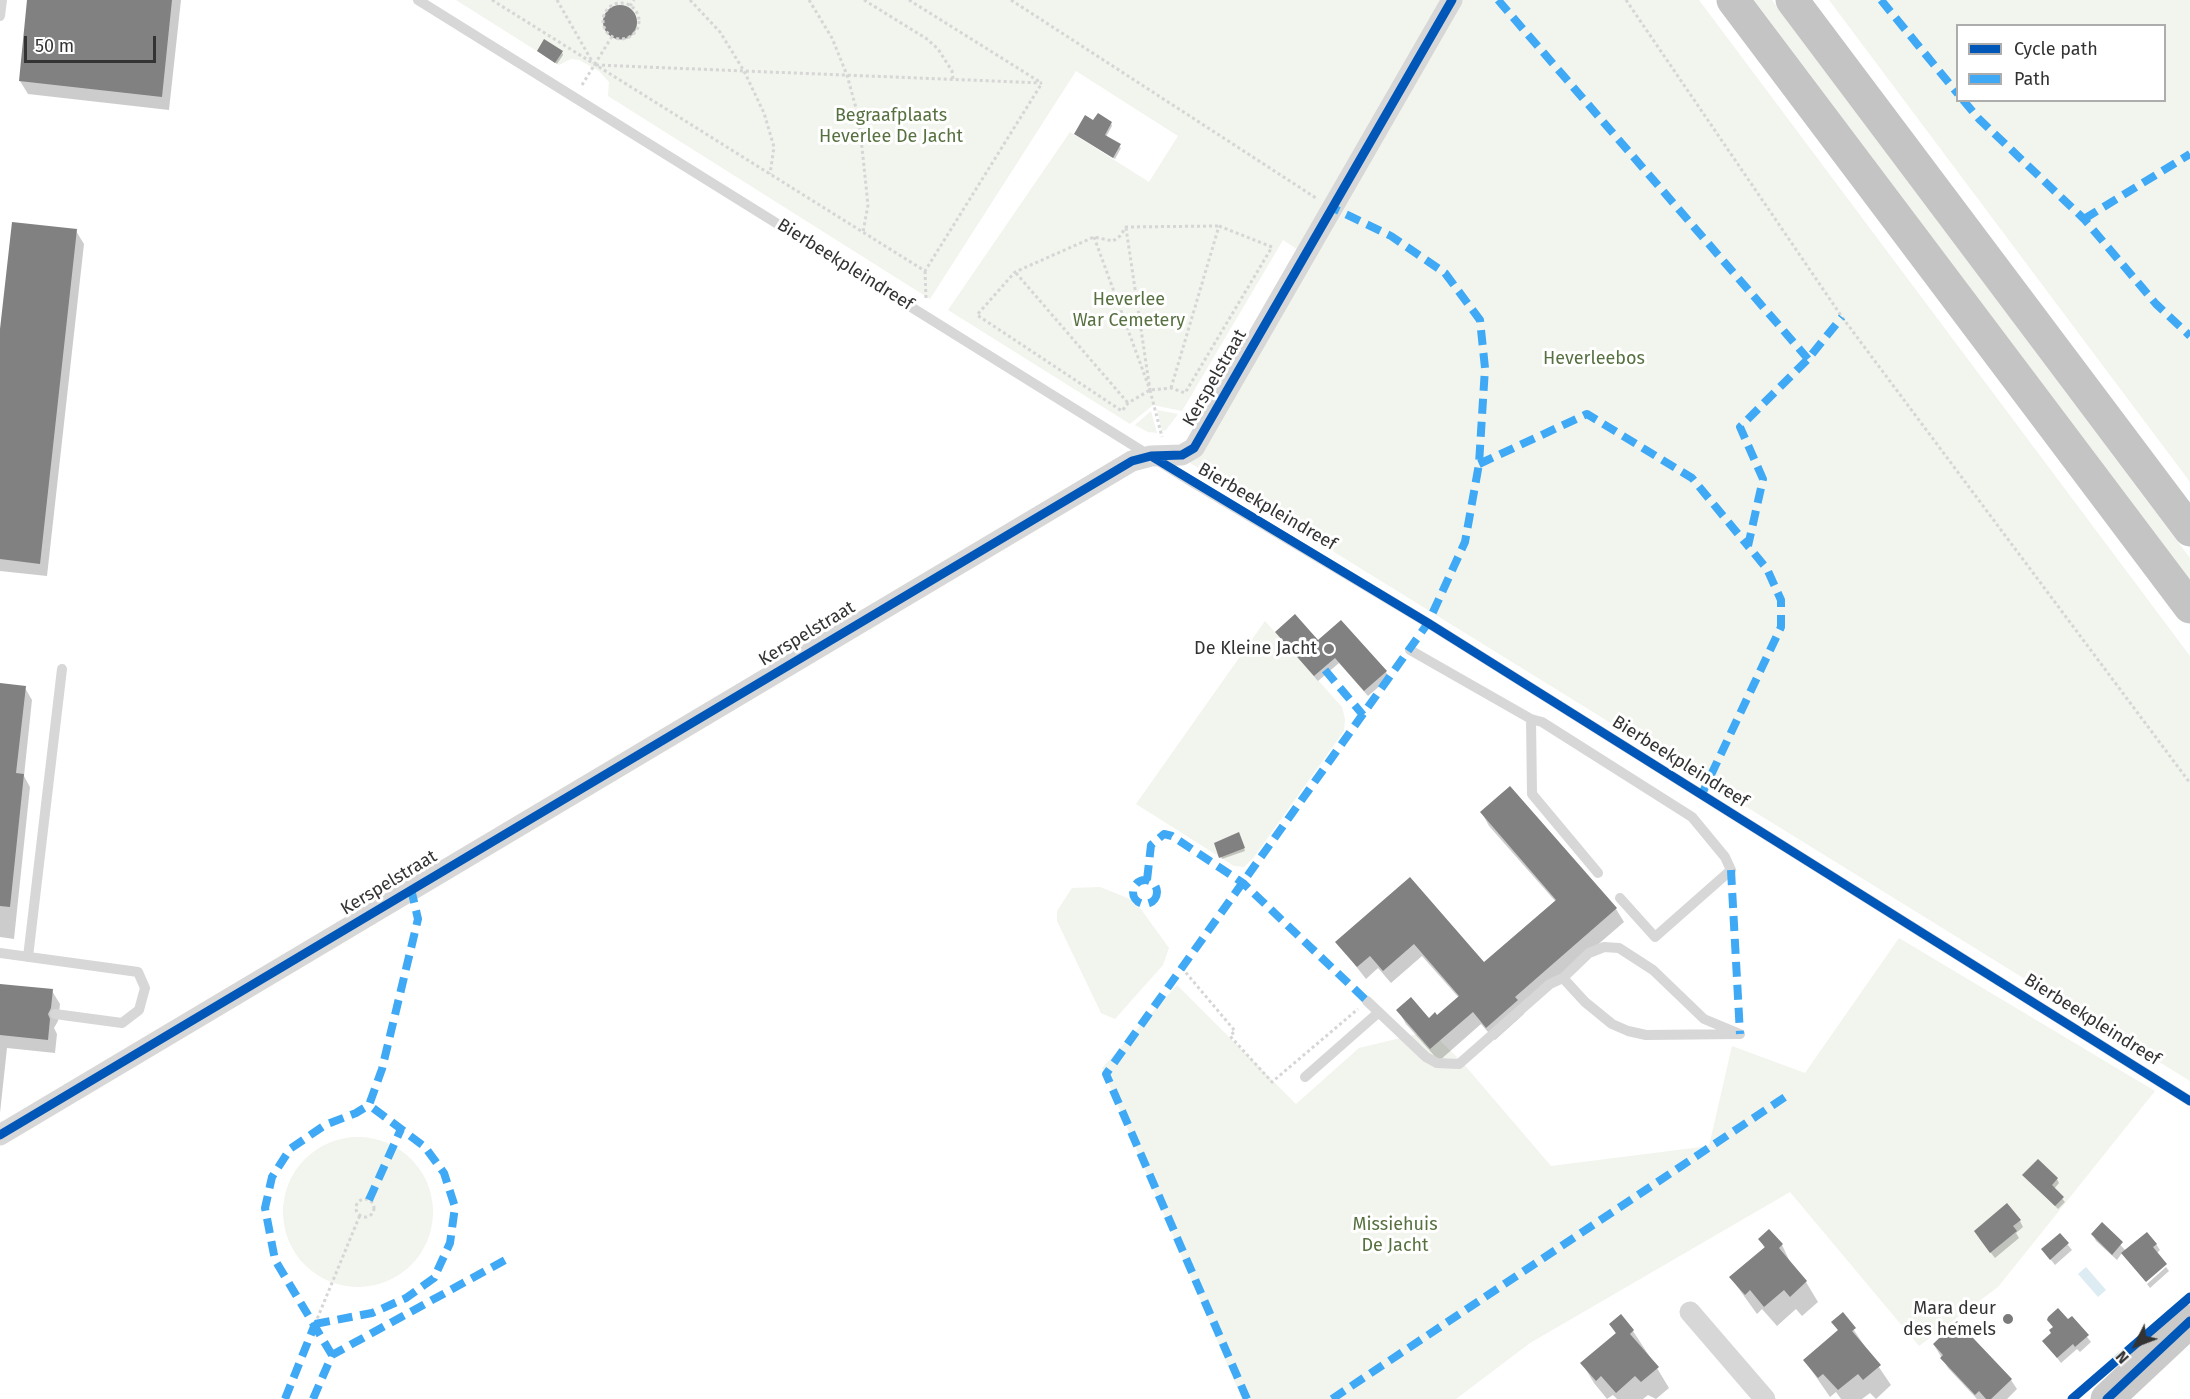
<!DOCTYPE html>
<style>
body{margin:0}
#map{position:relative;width:2190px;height:1399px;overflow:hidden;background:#fff;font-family:"Fira Sans",sans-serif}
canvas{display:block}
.legend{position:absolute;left:1956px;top:24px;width:210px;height:78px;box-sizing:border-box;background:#fff;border:2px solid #adadad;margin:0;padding:8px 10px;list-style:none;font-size:18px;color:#333}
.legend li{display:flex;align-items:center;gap:12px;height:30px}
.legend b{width:30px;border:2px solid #adadad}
.north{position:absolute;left:2106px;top:1315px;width:60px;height:60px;-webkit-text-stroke:4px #fff;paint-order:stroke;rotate:228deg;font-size:16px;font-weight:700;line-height:24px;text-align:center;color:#333}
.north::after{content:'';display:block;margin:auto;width:21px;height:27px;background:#333;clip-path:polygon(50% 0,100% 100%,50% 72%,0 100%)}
.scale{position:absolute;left:24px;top:36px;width:132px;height:27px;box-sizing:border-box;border:3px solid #333;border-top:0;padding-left:8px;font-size:18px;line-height:21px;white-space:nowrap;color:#333;-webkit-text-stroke:4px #fff;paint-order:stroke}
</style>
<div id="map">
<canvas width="2190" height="1399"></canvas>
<ul class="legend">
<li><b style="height:8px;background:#0057b8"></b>Cycle path</li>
<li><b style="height:8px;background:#3fa9f5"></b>Path</li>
</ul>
<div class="north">N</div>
<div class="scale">50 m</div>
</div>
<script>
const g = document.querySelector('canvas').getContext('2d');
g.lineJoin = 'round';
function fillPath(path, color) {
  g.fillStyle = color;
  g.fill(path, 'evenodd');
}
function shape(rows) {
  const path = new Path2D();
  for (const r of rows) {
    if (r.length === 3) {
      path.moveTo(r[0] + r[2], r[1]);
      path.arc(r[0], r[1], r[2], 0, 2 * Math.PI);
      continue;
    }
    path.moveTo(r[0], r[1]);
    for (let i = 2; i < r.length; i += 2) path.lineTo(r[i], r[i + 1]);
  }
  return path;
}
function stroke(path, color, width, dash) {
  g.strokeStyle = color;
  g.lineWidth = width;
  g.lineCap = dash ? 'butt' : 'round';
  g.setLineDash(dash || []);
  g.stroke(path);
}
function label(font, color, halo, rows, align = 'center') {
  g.font = font + ' "Fira Sans",sans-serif';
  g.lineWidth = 6;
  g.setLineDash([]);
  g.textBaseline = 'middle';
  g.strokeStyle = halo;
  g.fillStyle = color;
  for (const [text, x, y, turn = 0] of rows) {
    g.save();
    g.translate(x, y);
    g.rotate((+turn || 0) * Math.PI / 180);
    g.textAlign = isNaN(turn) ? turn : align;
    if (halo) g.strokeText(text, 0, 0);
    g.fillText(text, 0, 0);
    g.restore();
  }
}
fillPath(shape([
 [456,0,1699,0,2190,656,2190,1081,1190,463,1312,259,1283,240,1182,411,1153,405,1130,424,948,310,1070,132,1149,182,1178,136,1076,71,930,299,608,96,609,82,599,71,579,60,571,59,559,65],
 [1754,0,1772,0,2190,558,2190,581],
 [1829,0,2190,0,2190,482],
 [1958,26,2164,26,2164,100,1958,100],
 [1157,410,1178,414,1166,430,1162,431],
 [1151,411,1157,433,1148,432,1135,425],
 [1265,621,1342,707,1345,719,1344,731,1254,857,1244,867,1234,866,1136,804],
 [1100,887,1135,901,1169,948,1163,965,1115,1019,1101,1013,1057,921,1057,911,1072,888],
 [1899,938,2155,1091,1998,1287,1919,1346,1790,1192,1530,1343,1456,1399,1242,1399,1102,1068,1177,985,1296,1104,1359,1048,1430,1031,1462,1062,1551,1166,1709,1146,1732,1046,1805,1073],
 [358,1212,75]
]), '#f1f5ed');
fillPath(shape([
 [2086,1267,2106,1290,2098,1297,2078,1274]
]), '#ddebf3');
fillPath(shape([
 [29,0,181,0,169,110,28,94,20,81],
 [621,24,16],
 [538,51,562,52,563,55,557,64],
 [1094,122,1111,123,1112,126,1106,137,1121,148,1115,159,1076,134],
 [76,231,84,244,47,576,0,571,0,343],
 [1277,633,1318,642,1386,672,1389,678,1368,696,1339,663,1318,681],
 [0,685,25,688,32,700,24,776,30,787,14,939,0,937],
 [1482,813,1616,909,1624,922,1522,1010,1524,1014,1495,1040,1481,1024,1439,1061,1406,1024,1398,1010,1429,1020,1437,1017,1459,998,1422,956,1391,983,1378,968,1366,979,1337,942,1410,879,1484,964,1556,902,1489,826],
 [1240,836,1245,851,1222,859,1221,857],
 [0,985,52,991,60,1004,58,1021,54,1028,57,1034,55,1053,7,1048,0,1113],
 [2024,1175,2057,1179,2059,1183,2054,1189,2065,1202,2058,1209],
 [2020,1221,2023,1227,2016,1233,2019,1238,1995,1258,1979,1238],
 [2102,1225,2126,1251,2156,1244,2160,1250,2156,1254,2165,1264,2145,1281,2122,1253,2117,1260,2096,1241,2093,1235],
 [2060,1235,2072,1250,2055,1265,2043,1250],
 [1760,1239,1782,1245,1792,1266,1806,1282,1818,1302,1802,1316,1796,1309,1777,1326,1762,1309,1757,1314,1731,1278,1765,1249],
 [2166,1267,2169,1271,2150,1288,2147,1284],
 [1843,1314,1891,1385,1876,1399,1870,1393,1862,1399,1841,1399,1836,1392,1830,1397,1805,1361,1839,1332,1833,1322],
 [2072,1318,2091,1342,2080,1352,2077,1349,2061,1363,2044,1341,2052,1334,2054,1328],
 [1611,1325,1633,1331,1657,1368,1669,1388,1656,1399,1648,1395,1643,1399,1617,1399,1613,1395,1607,1399,1594,1383,1582,1363,1616,1334],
 [1934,1345,2011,1380,2017,1389,2007,1399,1977,1399,1948,1368]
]), '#0003');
fillPath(shape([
 [27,0,172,0,162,97,19,81],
 [620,22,17],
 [544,39,563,51,555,63,537,51],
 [1098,113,1112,122,1105,135,1121,144,1113,158,1074,134,1085,115,1093,120],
 [12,222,77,229,40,564,0,559,0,329],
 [1295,614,1318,640,1341,620,1387,671,1364,691,1335,658,1314,676,1275,632],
 [0,683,26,686,16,773,24,774,10,907,0,906],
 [1510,786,1617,908,1515,997,1518,1000,1486,1028,1473,1012,1430,1049,1396,1010,1411,997,1429,1018,1435,1012,1437,1015,1459,996,1414,944,1383,971,1370,956,1357,967,1335,942,1410,877,1484,962,1556,900,1480,812],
 [1239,832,1245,848,1219,858,1214,843],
 [0,984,53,989,51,1008,48,1014,50,1019,48,1040,0,1035],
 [2038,1159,2058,1178,2052,1185,2064,1197,2055,1206,2022,1175],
 [2007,1203,2021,1220,2013,1226,2017,1231,1990,1253,1974,1231],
 [2102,1222,2123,1242,2112,1255,2091,1234],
 [1769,1229,1783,1244,1779,1248,1807,1281,1790,1297,1784,1290,1764,1307,1750,1290,1745,1295,1729,1277,1765,1247,1758,1239],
 [2147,1232,2157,1244,2153,1247,2167,1264,2146,1282,2121,1253],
 [2060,1233,2069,1243,2050,1260,2041,1249],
 [2058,1308,2068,1319,2072,1316,2089,1335,2075,1347,2073,1344,2057,1358,2042,1341,2051,1333,2049,1330,2053,1327,2047,1320,2048,1317],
 [1843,1312,1856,1328,1852,1331,1881,1365,1863,1380,1858,1374,1838,1390,1823,1374,1818,1378,1803,1360,1838,1330,1831,1322],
 [1621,1314,1634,1330,1630,1334,1659,1367,1641,1382,1635,1376,1616,1393,1601,1376,1596,1381,1580,1363,1616,1333,1609,1324],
 [1957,1321,2012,1379,1991,1399,1986,1399,1979,1391,1975,1395,1940,1358,1943,1355,1933,1344]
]), '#818181');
stroke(shape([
 [492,0,925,271,1042,83],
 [557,0,593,63],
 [690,0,720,32,744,71,764,113,774,147,770,174],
 [809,0,832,38,847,75,859,119,868,205,863,232],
 [864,0,927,39,938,49,952,71,953,79],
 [909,0,1040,82],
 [1011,0,1316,198],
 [1626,0,1842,317,2190,783],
 [621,21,18],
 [630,6,634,0],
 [596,65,1042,83],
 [582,85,611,38],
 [1219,226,1272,247,1185,393,1171,388,1150,390,1128,403,1122,411,977,315,1015,272,1094,237,1113,241,1120,236,1126,227,1219,226],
 [1094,237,1150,390,1126,228],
 [925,271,926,299],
 [1016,273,1128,403],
 [1171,388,1219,226],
 [1150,390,1162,437],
 [1182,968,1235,1031,1230,1036,1272,1082,1358,1009],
 [365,1208,9],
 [315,1324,360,1215]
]), '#d6d6d6', 3, [3, 3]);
stroke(shape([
 [418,0,1192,482,1428,623,2190,1101],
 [0,16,2,0],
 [1410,650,1531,719,1532,794,1598,873],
 [1531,719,1542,722,1692,817,1725,857,1731,870,1655,937,1620,898],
 [0,953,138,972,145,988,139,1010,122,1023,55,1014],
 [28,957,62,669],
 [1367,1001,1426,1057,1437,1063,1459,1064,1550,984,1563,978,1589,953,1604,947,1619,948,1653,970,1704,1019,1740,1034,1646,1035,1628,1031,1612,1024,1585,1002,1563,978],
 [1305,1077,1379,1012]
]), '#d7d7d7', 10);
stroke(shape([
 [0,1135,1132,461,1151,456,1182,455,1194,448,1452,0],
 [1690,1312,1765,1399]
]), '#d7d7d7', 21);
stroke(shape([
 [2107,1399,2190,1321]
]), '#cacaca', 33);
stroke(shape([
 [1733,0,2190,607],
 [1792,0,2190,530]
]), '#c4c4c4', 33);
stroke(shape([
 [1498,0,1808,359],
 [1881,0,1958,94],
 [1963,100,1979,119,2084,219,2156,304,2190,336],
 [2084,219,2190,154],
 [1479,464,1587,414,1692,478,1748,546],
 [1325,670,1363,715],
 [1701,796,1781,627,1781,600,1767,569,1748,546,1763,479,1740,427,1808,359,1842,317],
 [1731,870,1740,1034],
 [1147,880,1151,845,1164,834,1172,836,1243,883,1367,1001],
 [1145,892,12],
 [369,1200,401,1129],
 [315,1324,372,1313,406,1298,434,1278,450,1243,455,1207,444,1173,425,1147,369,1105],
 [332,1355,275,1260,265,1208,272,1177,290,1149,325,1125,356,1113,369,1105,382,1069,418,919,411,889],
 [285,1399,315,1324],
 [313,1399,332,1355,507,1259],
 [1247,1399,1106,1074,1428,623,1465,542,1479,464,1485,368,1480,320,1445,273,1391,236,1331,207],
 [1332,1399,1791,1093]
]), '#3fa9f5', 8, [15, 8]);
stroke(shape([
 [1151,456,1428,623,2190,1101],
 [0,1135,1132,461,1151,456,1182,455,1194,448,1452,0],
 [2072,1399,2190,1297],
 [2107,1399,2190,1321]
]), '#0057b8', 9);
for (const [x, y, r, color] of [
 [1329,649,6,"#7a7a7a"],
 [2008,1319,6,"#7a7a7a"]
]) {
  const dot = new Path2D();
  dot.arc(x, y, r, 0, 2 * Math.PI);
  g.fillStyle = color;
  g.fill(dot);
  stroke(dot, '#fff', 2);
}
label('18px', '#56703f', '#fff', [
 ["Begraafplaats",891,116],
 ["Heverlee De Jacht",891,137],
 ["Heverlee",1129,300],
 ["War Cemetery",1129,321],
 ["Heverleebos",1594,359],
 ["Missiehuis",1395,1225],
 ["De Jacht",1395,1246]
]);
label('18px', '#333', '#fff', [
 ["Bierbeekpleindreef",845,265,32],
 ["Kerspelstraat",1215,378,-60],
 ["Bierbeekpleindreef",1267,507,30],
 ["Kerspelstraat",807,634,-31],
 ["Bierbeekpleindreef",1680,762,32],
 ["Kerspelstraat",389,883,-31],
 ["Bierbeekpleindreef",2092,1020,32]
]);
label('18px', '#333', '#fff', [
 ["De Kleine Jacht",1317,649],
 ["Mara deur",1996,1309],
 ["des hemels",1996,1330]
], 'right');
</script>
